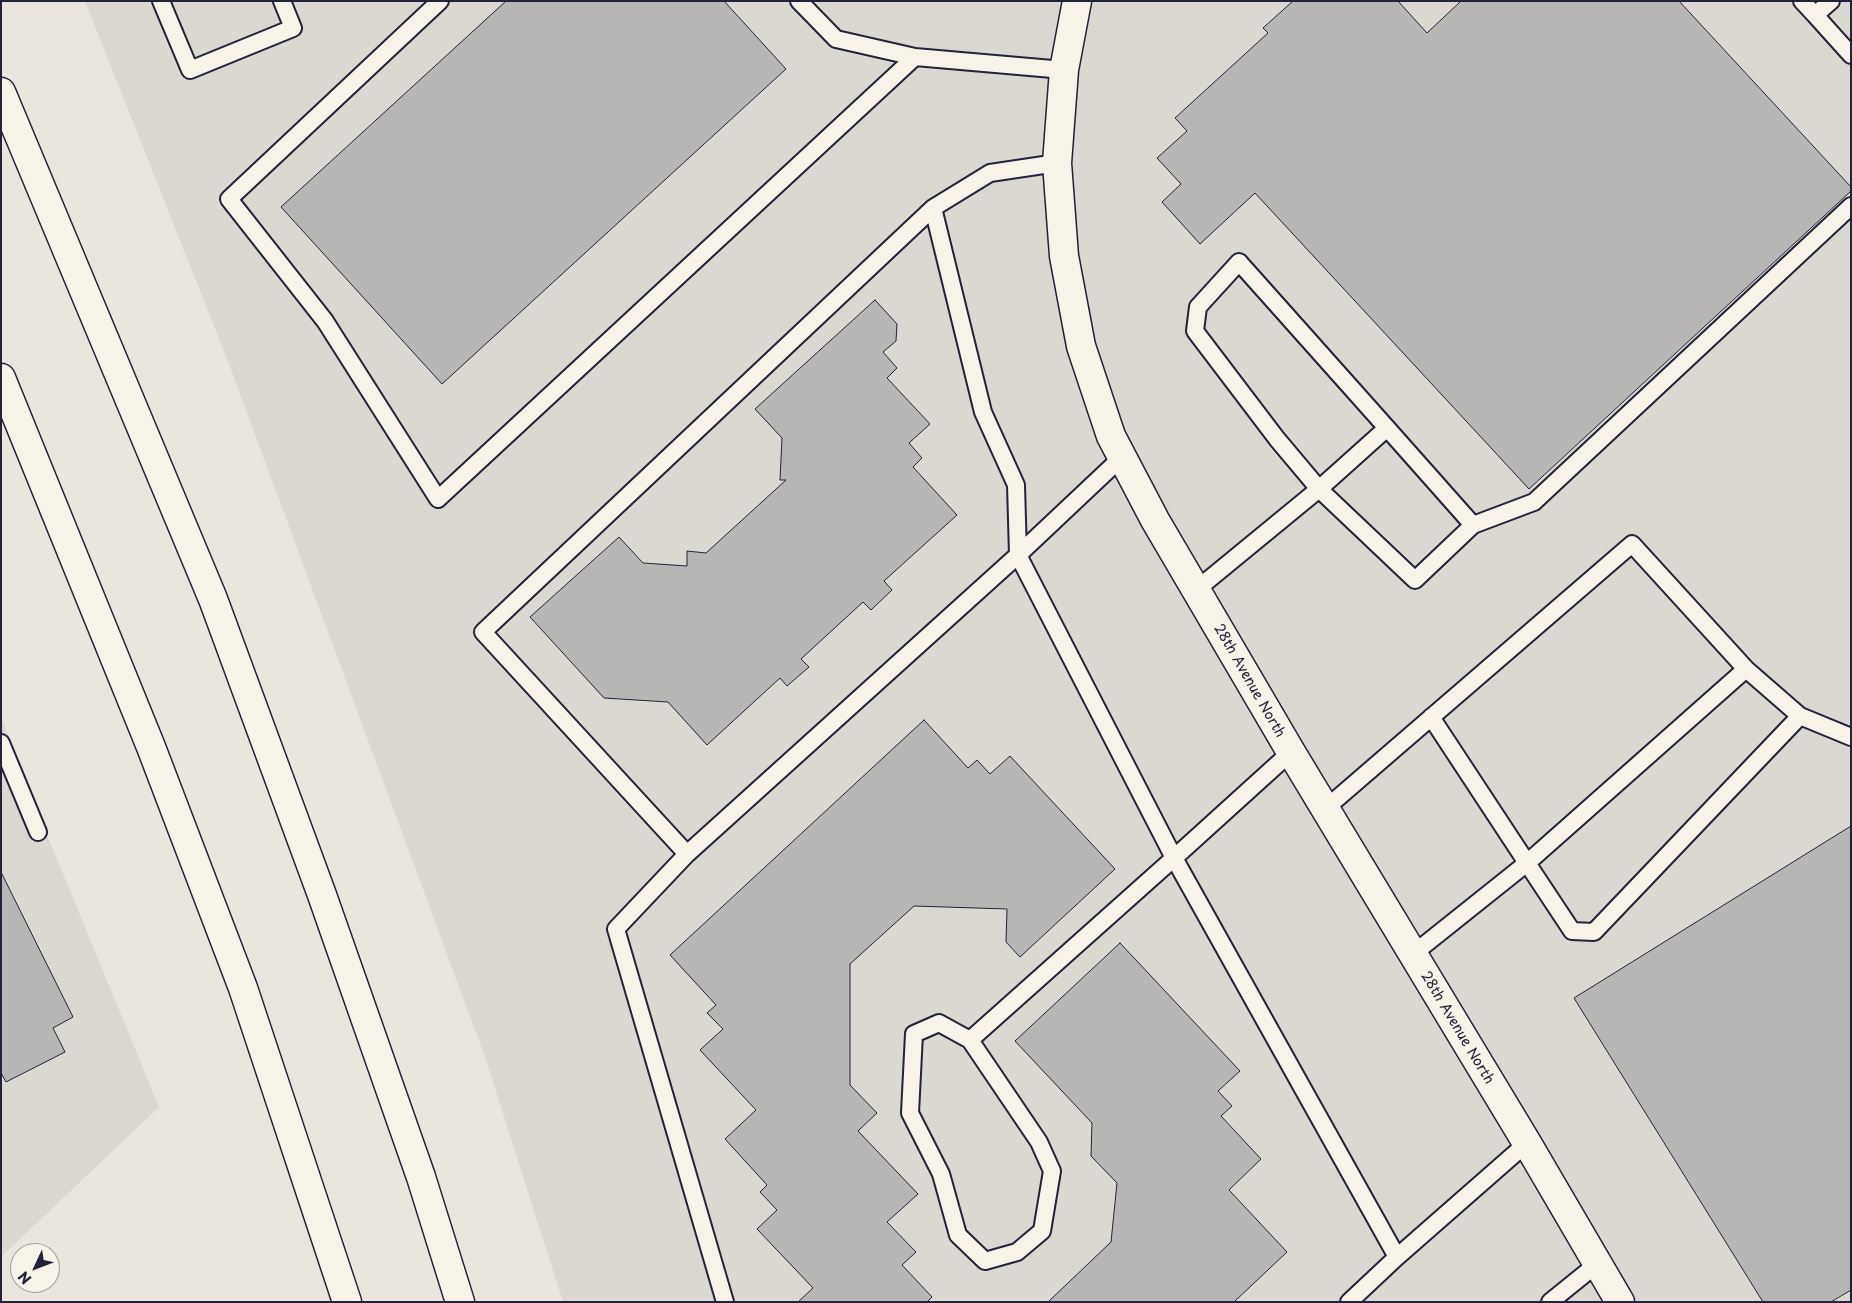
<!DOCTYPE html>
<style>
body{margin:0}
#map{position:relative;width:1852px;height:1303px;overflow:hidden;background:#eae6de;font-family:"Playpen Sans",sans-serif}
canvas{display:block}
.frame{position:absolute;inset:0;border:2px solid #22223b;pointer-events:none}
.north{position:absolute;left:10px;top:1243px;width:50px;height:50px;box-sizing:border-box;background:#f7f3e8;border:1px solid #a29fa3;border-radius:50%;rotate:227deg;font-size:14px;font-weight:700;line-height:20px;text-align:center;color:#22223b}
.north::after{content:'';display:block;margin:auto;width:18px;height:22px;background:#22223b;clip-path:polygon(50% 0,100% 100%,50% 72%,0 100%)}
</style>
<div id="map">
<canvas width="1852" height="1303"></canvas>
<div class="frame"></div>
<div class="north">N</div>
</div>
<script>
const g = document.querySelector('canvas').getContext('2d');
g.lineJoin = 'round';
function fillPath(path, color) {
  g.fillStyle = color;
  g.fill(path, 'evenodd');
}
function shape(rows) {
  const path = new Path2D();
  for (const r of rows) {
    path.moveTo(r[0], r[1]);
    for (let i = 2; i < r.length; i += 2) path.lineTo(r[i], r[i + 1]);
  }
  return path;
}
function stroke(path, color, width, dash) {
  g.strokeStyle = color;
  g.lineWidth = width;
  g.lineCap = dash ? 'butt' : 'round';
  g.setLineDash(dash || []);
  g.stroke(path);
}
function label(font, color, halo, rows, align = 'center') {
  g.font = font + ' "Playpen Sans",sans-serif';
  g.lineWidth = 4;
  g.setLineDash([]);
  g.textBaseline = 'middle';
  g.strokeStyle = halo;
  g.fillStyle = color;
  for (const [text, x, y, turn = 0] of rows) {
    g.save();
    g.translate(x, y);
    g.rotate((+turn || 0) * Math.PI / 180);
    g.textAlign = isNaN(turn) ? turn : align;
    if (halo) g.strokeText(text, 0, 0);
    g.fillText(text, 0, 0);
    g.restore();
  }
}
fillPath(shape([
 [85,1,1851,1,1851,1302,563,1302,485,1057,229,364],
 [1,716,29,791,159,1107,1,1257]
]), '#dbd8d2');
const building = shape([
 [506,1,724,1,786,69,442,384,281,207,506,1],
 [1293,1,1398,1,1427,33,1461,1,1679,1,1851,187,1851,191,1529,489,1255,193,1200,244,1162,202,1181,184,1157,158,1187,131,1175,118,1268,33,1263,28,1293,1],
 [875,300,897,324,896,341,883,352,897,368,887,378,930,424,909,443,922,458,913,467,957,515,884,581,892,590,871,610,863,602,801,659,809,667,787,686,780,678,707,745,668,702,604,698,530,617,619,537,643,563,687,566,687,551,706,553,786,480,780,480,782,438,755,409,875,300],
 [924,720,968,768,977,760,990,774,1010,756,1115,869,1020,957,1006,942,1007,909,914,906,850,964,850,1085,877,1113,858,1131,918,1194,887,1222,916,1252,902,1265,932,1297,927,1302,798,1302,813,1288,757,1229,777,1210,760,1192,767,1185,725,1139,756,1110,700,1050,723,1029,707,1013,716,1005,670,955,924,720],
 [1851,826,1851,1290,1831,1302,1763,1302,1574,998,1851,826],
 [1,872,73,1017,53,1028,65,1052,6,1082,1,1073,1,872],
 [1120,943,1240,1071,1218,1091,1232,1106,1221,1116,1261,1159,1229,1190,1287,1252,1234,1302,1048,1302,1111,1242,1117,1183,1091,1156,1092,1123,1015,1041,1120,943]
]);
fillPath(building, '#b8b6b5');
stroke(building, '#22223b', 1);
const lane = shape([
 [161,1,190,70,293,28,282,1],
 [440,1,229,199,325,321,438,499,915,57,1064,70],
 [799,1,836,39,915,57],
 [1802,1,1815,15,1831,1],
 [1815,15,1851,55],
 [933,208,983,412,1016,485,1018,555,1174,858,970,1040,1039,1142,1052,1171,1042,1231,1017,1252,985,1261,958,1235,941,1174,910,1113,914,1034,939,1023,970,1040],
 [1387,428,1319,489,1277,439,1195,331,1198,307,1239,262,1387,428,1473,525],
 [1196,590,1319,489,1415,580,1473,525,1534,502,1851,206],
 [1746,669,1527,863,1572,931,1594,932,1800,716],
 [1,743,38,832],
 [1291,752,1174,858,1397,1257],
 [1325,809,1632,544,1746,669,1800,716,1851,737],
 [687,854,483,632,933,208,990,173,1057,163],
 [1413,954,1527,863,1431,717],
 [725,1302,616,929,687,854,1018,555,1122,457],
 [1349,1302,1397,1257,1527,1143],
 [1550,1302,1597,1264]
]);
const secondary = shape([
 [1077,1,1064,70,1057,163,1064,256,1081,346,1111,436,1155,520,1291,752,1527,1143,1620,1302]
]);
const primary = shape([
 [1,92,213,599,322,895,421,1177,460,1302],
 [1,378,151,747,243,988,347,1302]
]);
stroke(lane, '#22223b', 20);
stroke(secondary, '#22223b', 31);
stroke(primary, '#22223b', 31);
stroke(lane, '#f7f3e8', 16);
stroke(secondary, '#f7f3e8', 28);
stroke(primary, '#f7f3e8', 28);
label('14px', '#22223b', '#f7f3e8', [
 ["28th Avenue North",1249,681,60],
 ["28th Avenue North",1457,1028,59]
]);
</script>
